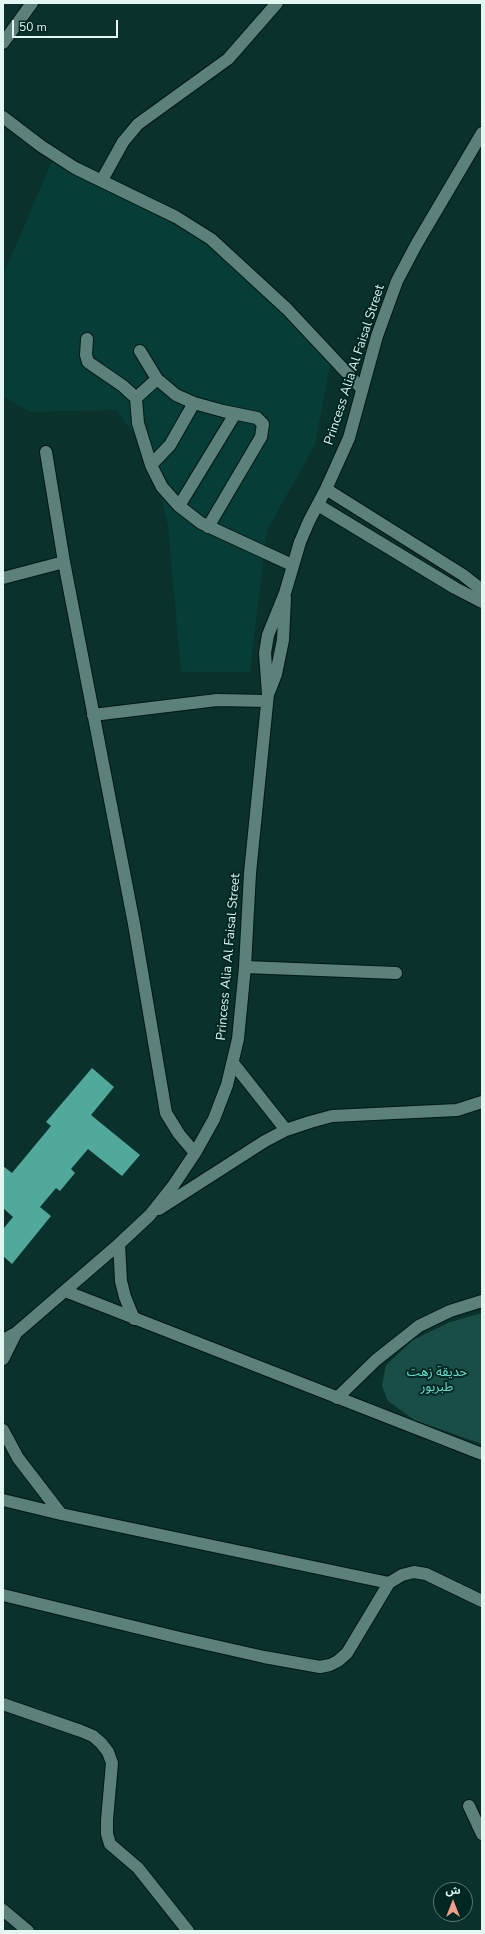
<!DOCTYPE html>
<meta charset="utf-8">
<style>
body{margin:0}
#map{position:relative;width:485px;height:1934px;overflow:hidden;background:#0a312b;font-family:"Nunito Sans","Noto Sans Arabic",sans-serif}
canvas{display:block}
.frame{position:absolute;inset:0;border:4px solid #e2f6f2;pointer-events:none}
.north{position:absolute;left:433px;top:1882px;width:40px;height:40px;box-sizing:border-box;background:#002722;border:1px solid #5a7a75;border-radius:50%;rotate:0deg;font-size:11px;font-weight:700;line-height:16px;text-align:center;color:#e2f6f2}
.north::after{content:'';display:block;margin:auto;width:14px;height:18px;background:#f49d8b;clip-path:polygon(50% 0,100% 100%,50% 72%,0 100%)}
.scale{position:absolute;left:12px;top:20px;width:106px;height:18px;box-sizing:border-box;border:2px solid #e2f6f2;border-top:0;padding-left:5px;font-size:12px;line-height:14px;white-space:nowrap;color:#e2f6f2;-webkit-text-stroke:3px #002722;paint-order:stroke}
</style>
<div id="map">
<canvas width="485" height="1934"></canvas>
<div class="frame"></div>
<div class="north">ش</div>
<div class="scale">50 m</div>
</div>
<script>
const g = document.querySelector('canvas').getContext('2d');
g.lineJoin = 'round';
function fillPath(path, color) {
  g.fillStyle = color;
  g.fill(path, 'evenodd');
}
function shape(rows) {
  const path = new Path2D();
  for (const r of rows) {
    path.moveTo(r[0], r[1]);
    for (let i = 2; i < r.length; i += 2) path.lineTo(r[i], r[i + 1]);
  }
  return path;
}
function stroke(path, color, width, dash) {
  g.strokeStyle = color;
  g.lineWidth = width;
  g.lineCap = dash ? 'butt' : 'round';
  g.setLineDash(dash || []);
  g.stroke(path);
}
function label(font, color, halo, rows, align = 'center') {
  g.font = font + ' "Nunito Sans","Noto Sans Arabic",sans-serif';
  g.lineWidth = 4;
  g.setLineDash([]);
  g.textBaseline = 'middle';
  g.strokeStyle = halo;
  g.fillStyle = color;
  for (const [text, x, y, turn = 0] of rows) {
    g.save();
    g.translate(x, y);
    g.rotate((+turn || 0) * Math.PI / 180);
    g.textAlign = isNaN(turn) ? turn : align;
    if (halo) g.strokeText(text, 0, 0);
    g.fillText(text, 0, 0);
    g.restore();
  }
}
fillPath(shape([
 [52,161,211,243,332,355,315,445,267,530,250,672,181,672,168,526,151,457,116,410,30,412,3,396,3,275]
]), '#073d37');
fillPath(shape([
 [482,1313,482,1444,414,1420,388,1401,382,1386,386,1365,413,1340,450,1322]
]), '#184e46');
fillPath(shape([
 [92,1068,114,1087,91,1115,140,1155,122,1176,88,1149,71,1169,75,1173,60,1191,56,1188,40,1207,51,1216,12,1264,3,1256,3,1229,13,1217,3,1208,3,1166,12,1173,51,1126,46,1122]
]), '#51a99b');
const minor = shape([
 [3,43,32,3],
 [3,117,41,146,75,168,176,217,211,239,287,309,362,389],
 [102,180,123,142,138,124,228,59,277,3],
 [87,339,86,355,88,362,123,386,136,398,138,423,151,465,162,487,179,506,201,523,292,565],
 [140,351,157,379,176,395,194,403,223,411,257,418,263,424,261,437,208,527],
 [136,398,157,379],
 [46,452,64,562,134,924,166,1113,179,1134,195,1153],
 [151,465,170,445,194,403],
 [326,489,463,575,482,590],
 [318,505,455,588,482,602],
 [179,506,235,414],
 [3,578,64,562],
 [269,692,276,674,283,640,285,598],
 [93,715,217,700,267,701],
 [245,967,396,973],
 [233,1063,286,1130],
 [159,1209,265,1141,286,1130,310,1122,332,1116,457,1110,482,1102],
 [119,1244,121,1281,125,1297,134,1319],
 [65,1291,482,1454],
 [3,1340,16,1333,119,1244,150,1215,173,1186,195,1153,214,1119,227,1085,238,1039,245,967,250,873,268,694,265,653,268,635,285,593,300,542,309,521,326,489,349,438,377,336,397,281,416,245,482,133],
 [3,1359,16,1333],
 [337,1398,376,1360,419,1326,450,1311,482,1301],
 [3,1430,18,1458,61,1514],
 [3,1500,61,1514,389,1583],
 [3,1595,180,1638,264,1657,320,1667,330,1665,338,1661,347,1653,389,1583,402,1575,414,1572,426,1574,482,1601],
 [3,1704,81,1731,93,1736,101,1743,108,1752,112,1763,107,1820,107,1834,110,1844,138,1868,188,1931],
 [469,1806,482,1834],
 [3,1910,28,1931]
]);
stroke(minor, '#001714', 14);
stroke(minor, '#5b817a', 12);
label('13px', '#e2f6f2', '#002722', [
 ["Princess Alia Al Faisal Street",355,365,-72],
 ["Princess Alia Al Faisal Street",229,957,-85]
]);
label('13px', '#61e2d0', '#002722', [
 ["حديقة زهت",437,1373],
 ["طبربور",437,1388]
]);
</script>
